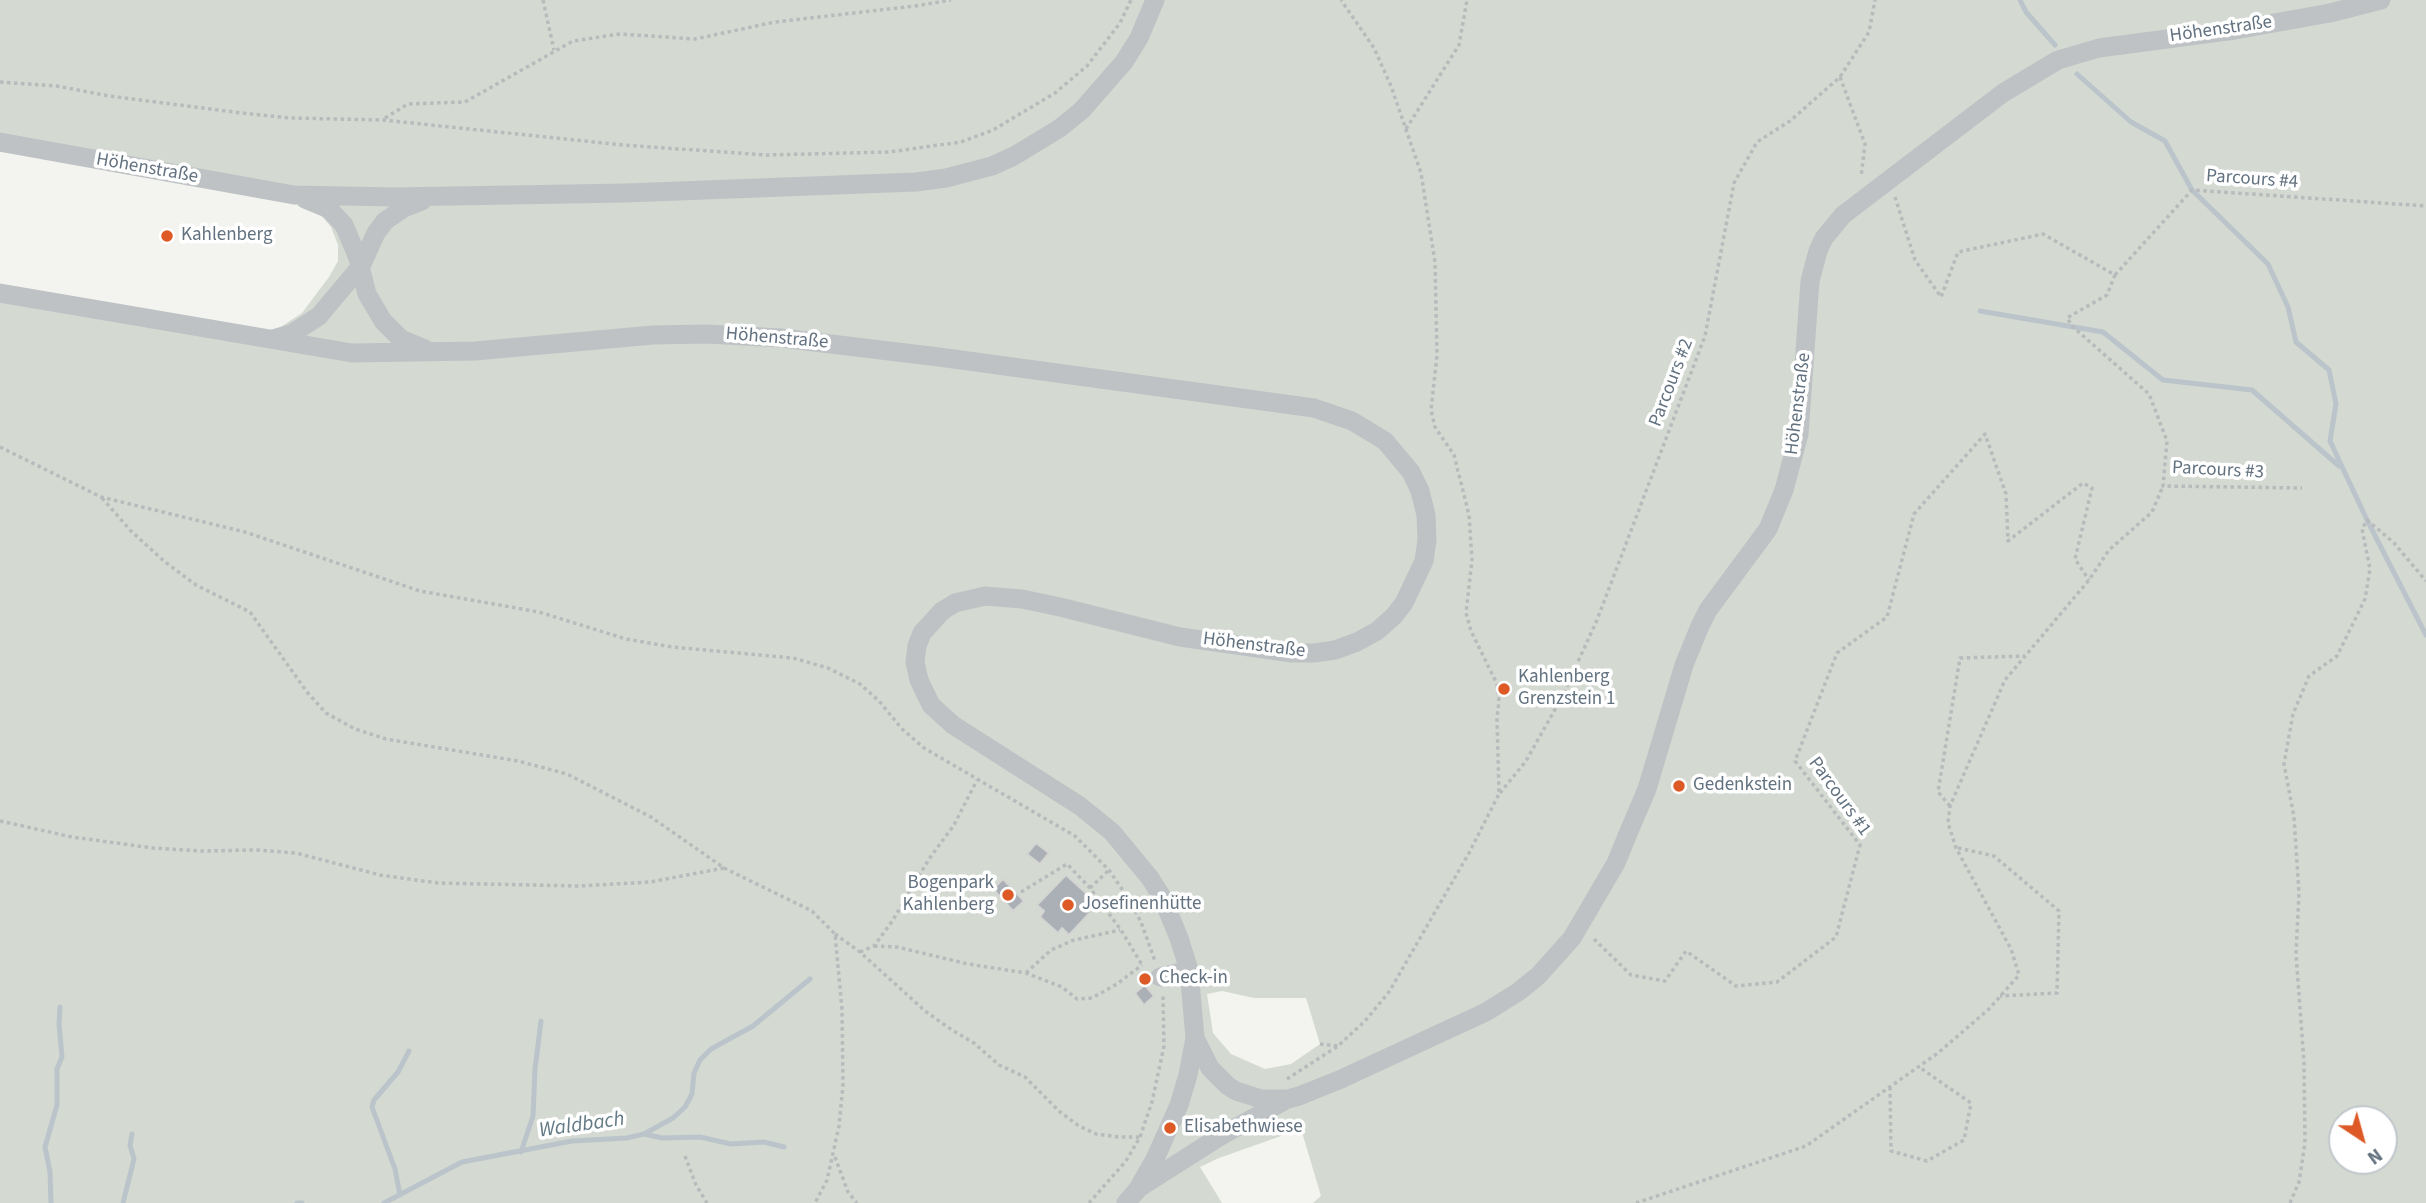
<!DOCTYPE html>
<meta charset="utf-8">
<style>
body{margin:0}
#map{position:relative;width:2426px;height:1203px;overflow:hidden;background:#f3f4ef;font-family:"Source Sans 3",sans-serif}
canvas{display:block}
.north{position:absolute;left:2328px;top:1105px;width:70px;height:70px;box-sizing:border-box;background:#fff;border:2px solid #c1c7cc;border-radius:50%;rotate:144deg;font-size:19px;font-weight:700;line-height:28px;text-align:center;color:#637280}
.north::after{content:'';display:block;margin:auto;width:24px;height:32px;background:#dd5925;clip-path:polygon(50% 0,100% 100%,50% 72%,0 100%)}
</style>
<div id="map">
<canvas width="2426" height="1203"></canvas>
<div class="north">N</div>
</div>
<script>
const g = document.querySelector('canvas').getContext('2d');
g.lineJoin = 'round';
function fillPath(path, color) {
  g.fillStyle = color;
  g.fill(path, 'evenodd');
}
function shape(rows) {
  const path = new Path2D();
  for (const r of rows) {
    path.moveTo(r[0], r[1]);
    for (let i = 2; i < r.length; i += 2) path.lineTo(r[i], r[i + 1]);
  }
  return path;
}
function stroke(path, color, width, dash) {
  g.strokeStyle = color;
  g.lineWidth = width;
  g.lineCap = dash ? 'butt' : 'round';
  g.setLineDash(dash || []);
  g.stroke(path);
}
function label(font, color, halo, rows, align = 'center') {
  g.font = font + ' "Source Sans 3",sans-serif';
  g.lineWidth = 7;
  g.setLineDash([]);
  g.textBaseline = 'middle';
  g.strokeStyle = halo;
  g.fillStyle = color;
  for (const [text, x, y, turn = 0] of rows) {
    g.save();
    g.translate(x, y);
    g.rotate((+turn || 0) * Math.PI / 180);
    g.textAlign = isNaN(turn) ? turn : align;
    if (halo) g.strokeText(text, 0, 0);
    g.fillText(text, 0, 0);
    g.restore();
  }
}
fillPath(shape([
 [0,0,2426,0,2426,1203,1313,1203,1321,1196,1301,1129,1219,1158,1200,1167,1222,1203,0,1203,0,288,261,332,279,328,302,313,329,277,338,261,338,245,331,227,318,212,297,202,0,146],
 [1222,991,1254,998,1306,998,1320,1044,1291,1064,1265,1069,1231,1054,1213,1033,1207,994],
 [2342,1119,2384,1119,2384,1161,2342,1161]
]), '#d4dad1');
stroke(shape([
 [2020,0,2026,12,2055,45],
 [2077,74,2131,122,2165,141,2192,190,2268,264,2288,307,2296,342,2329,370,2336,404,2330,441,2367,520,2426,635],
 [1980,311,2103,332,2163,380,2252,390,2339,466],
 [644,1134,662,1138,700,1137,731,1144,764,1142,784,1147],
 [521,1152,533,1116,535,1069,541,1021],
 [400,1195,395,1169,372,1107,374,1100,398,1072,409,1051],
 [51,1203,50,1172,45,1147,57,1105,57,1069,62,1057,59,1024,60,1007],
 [123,1203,134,1159,130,1145,132,1134],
 [297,1203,302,1203],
 [384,1203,462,1162,572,1141,627,1138,644,1134,673,1118,685,1107,692,1094,694,1073,700,1060,711,1049,753,1026,810,979]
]), '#bac4ca', 5);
const building = shape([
 [1036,843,1049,853,1040,864,1027,854,1036,843],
 [1066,875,1098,904,1069,935,1062,928,1058,933,1040,917,1044,911,1037,905,1066,875],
 [1003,879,1024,901,1013,911,993,889,1003,879],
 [1145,985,1154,996,1144,1005,1135,993,1145,985]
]);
fillPath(building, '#aab0b5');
stroke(building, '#d4d5d2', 2);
stroke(shape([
 [543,0,554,50],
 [1840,77,1865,144,1861,177],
 [0,82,57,86,109,96,242,113,290,118,383,120,623,145,766,155,889,152,961,142,993,130,1055,93,1087,66,1120,23,1131,0],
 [385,118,408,104,465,102,573,41,620,34,695,39,775,22,915,6,951,0],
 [1406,129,1459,45,1467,0],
 [1895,197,1915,260,1941,297,1958,252,2043,234,2115,275,2107,295,2067,318,2073,327,2149,394,2167,441,2163,486,2302,488],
 [2115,275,2192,190,2426,206],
 [0,447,101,497,245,532,420,591,539,612,626,639,672,647,793,658,828,668,860,684,879,701,902,729,924,748,1075,836,1109,870,1130,901,1141,922,1155,961],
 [102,498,131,531,165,562,196,585,250,612,307,692,326,713,355,729,386,739,518,761,567,774,651,817,724,868,812,911,835,934,842,1009,843,1085,839,1126,827,1180,815,1203],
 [1500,793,1526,761,1562,697,1597,620,1705,336,1734,183,1757,142,1790,121,1840,77,1869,32,1875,0],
 [1950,806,1938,792,1960,658,2025,656],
 [0,821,72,837,153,848,201,851,256,850,296,853,380,875,438,883,579,886,650,882,724,868],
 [1958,848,1994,856,2059,911,2057,993,2000,996],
 [1090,888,1109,870],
 [1021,892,1067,864,1090,888,1121,930,1142,965],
 [835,934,860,952,925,1011,952,1030,974,1043,999,1065,1025,1077,1060,1112,1079,1126,1096,1134,1119,1137,1140,1137],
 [1594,939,1631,975,1665,981,1686,951,1736,986,1777,982,1836,937,1860,845,1795,761,1837,653,1887,617,1914,514,1985,434,2006,494,2008,541,2083,483,2092,488,2075,559,2089,580],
 [874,946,897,947,968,964,1026,973,1062,987,1077,999,1092,998,1117,984,1142,965],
 [860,952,874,946,893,920,929,859,954,825,977,780],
 [1026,973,1051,950,1074,940,1120,930],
 [1320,1044,1338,1046],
 [1287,1079,1338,1046,1365,1021,1389,992,1469,853,1499,794,1497,718,1499,701,1497,684,1471,631,1466,613,1472,560,1469,515,1454,455,1435,427,1431,410,1437,355,1435,262,1421,173,1391,86,1374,48,1341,0],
 [1890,1087,1891,1151,1927,1161,1964,1140,1971,1103,1919,1067],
 [685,1156,696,1185,707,1203],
 [835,1157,848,1192,857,1203],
 [1089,1203,1126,1161,1140,1137,1152,1102,1164,1046,1163,995],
 [1636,1203,1806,1146,1938,1053,1989,1009,2019,975,2011,949,1956,848,1948,823,1950,806,2005,680,2089,580,2109,550,2152,512,2163,486],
 [2290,1203,2299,1182,2305,1143,2304,1062,2296,954,2299,893,2294,817,2284,764,2293,714,2309,676,2337,656,2365,599,2370,569,2362,529,2367,520,2394,543,2426,581]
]), '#b8babc', 3.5, [3.5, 3.5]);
stroke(shape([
 [0,142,294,195,394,197,626,193,916,182,946,178,992,166,1014,156,1060,128,1082,110,1124,62,1139,38,1155,0],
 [305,199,329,209,344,225,358,258,367,294,383,321,401,339,425,349],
 [0,293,352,353,475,351,653,335,707,334,781,338,939,357,1314,408,1352,421,1385,441,1411,472,1420,491,1426,515,1427,540,1424,561,1404,603,1394,616,1377,631,1357,642,1335,650,1314,653,1292,653,1180,637,1060,607,1022,599,985,596,955,603,942,611,922,633,917,646,915,662,919,680,931,705,953,725,1080,806,1112,832,1150,878,1162,897,1179,938,1189,970,1195,1038,1188,1075,1179,1105,1155,1159,1138,1189,1126,1203],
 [273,339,293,333,319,316,361,266,376,233,385,221,404,208,422,201],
 [1160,977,1189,970],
 [1195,1038,1210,1068,1228,1086,1236,1091,1261,1099,1288,1099,1299,1096,1339,1080,1486,1012,1518,992,1538,976,1572,938,1616,863,1627,836,1647,789,1684,665,1700,626,1708,610,1768,529,1784,490,1799,434,1810,281,1818,251,1824,238,1843,215,2003,93,2058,60,2099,48,2235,30,2330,13,2381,0],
 [1142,1186,1219,1137,1284,1101]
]), '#bec2c5', 19);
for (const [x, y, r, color] of [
 [167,236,7,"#dd5925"],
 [1504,689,7,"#dd5925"],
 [1679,786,7,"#dd5925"],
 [1008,895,7,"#dd5925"],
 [1068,905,7,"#dd5925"],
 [1145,979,7,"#dd5925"],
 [1170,1128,7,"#dd5925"]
]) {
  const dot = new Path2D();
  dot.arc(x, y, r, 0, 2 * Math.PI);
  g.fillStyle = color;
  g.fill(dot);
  stroke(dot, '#fff', 2.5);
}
label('19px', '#637280', '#fff', [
 ["Höhenstraße",2221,30,-8],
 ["Höhenstraße",147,169,10],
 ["Parcours #4",2252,180,4],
 ["Höhenstraße",777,339,5],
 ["Parcours #2",1672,383,-69],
 ["Höhenstraße",1799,404,-83],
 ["Parcours #3",2218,471,3],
 ["Höhenstraße",1254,646,7],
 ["Parcours #1",1839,797,54]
]);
label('19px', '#637280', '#fff', [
 ["Kahlenberg",181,236],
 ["Kahlenberg",1518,678],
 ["Grenzstein 1",1518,700],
 ["Gedenkstein",1693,786],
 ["Bogenpark",994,884,"right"],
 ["Kahlenberg",994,906,"right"],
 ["Josefinenhütte",1082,905],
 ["Check-in",1159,979],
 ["Elisabethwiese",1184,1128]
], 'left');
label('italic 21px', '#637a85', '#fff', [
 ["Waldbach",582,1126,-8]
]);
</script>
